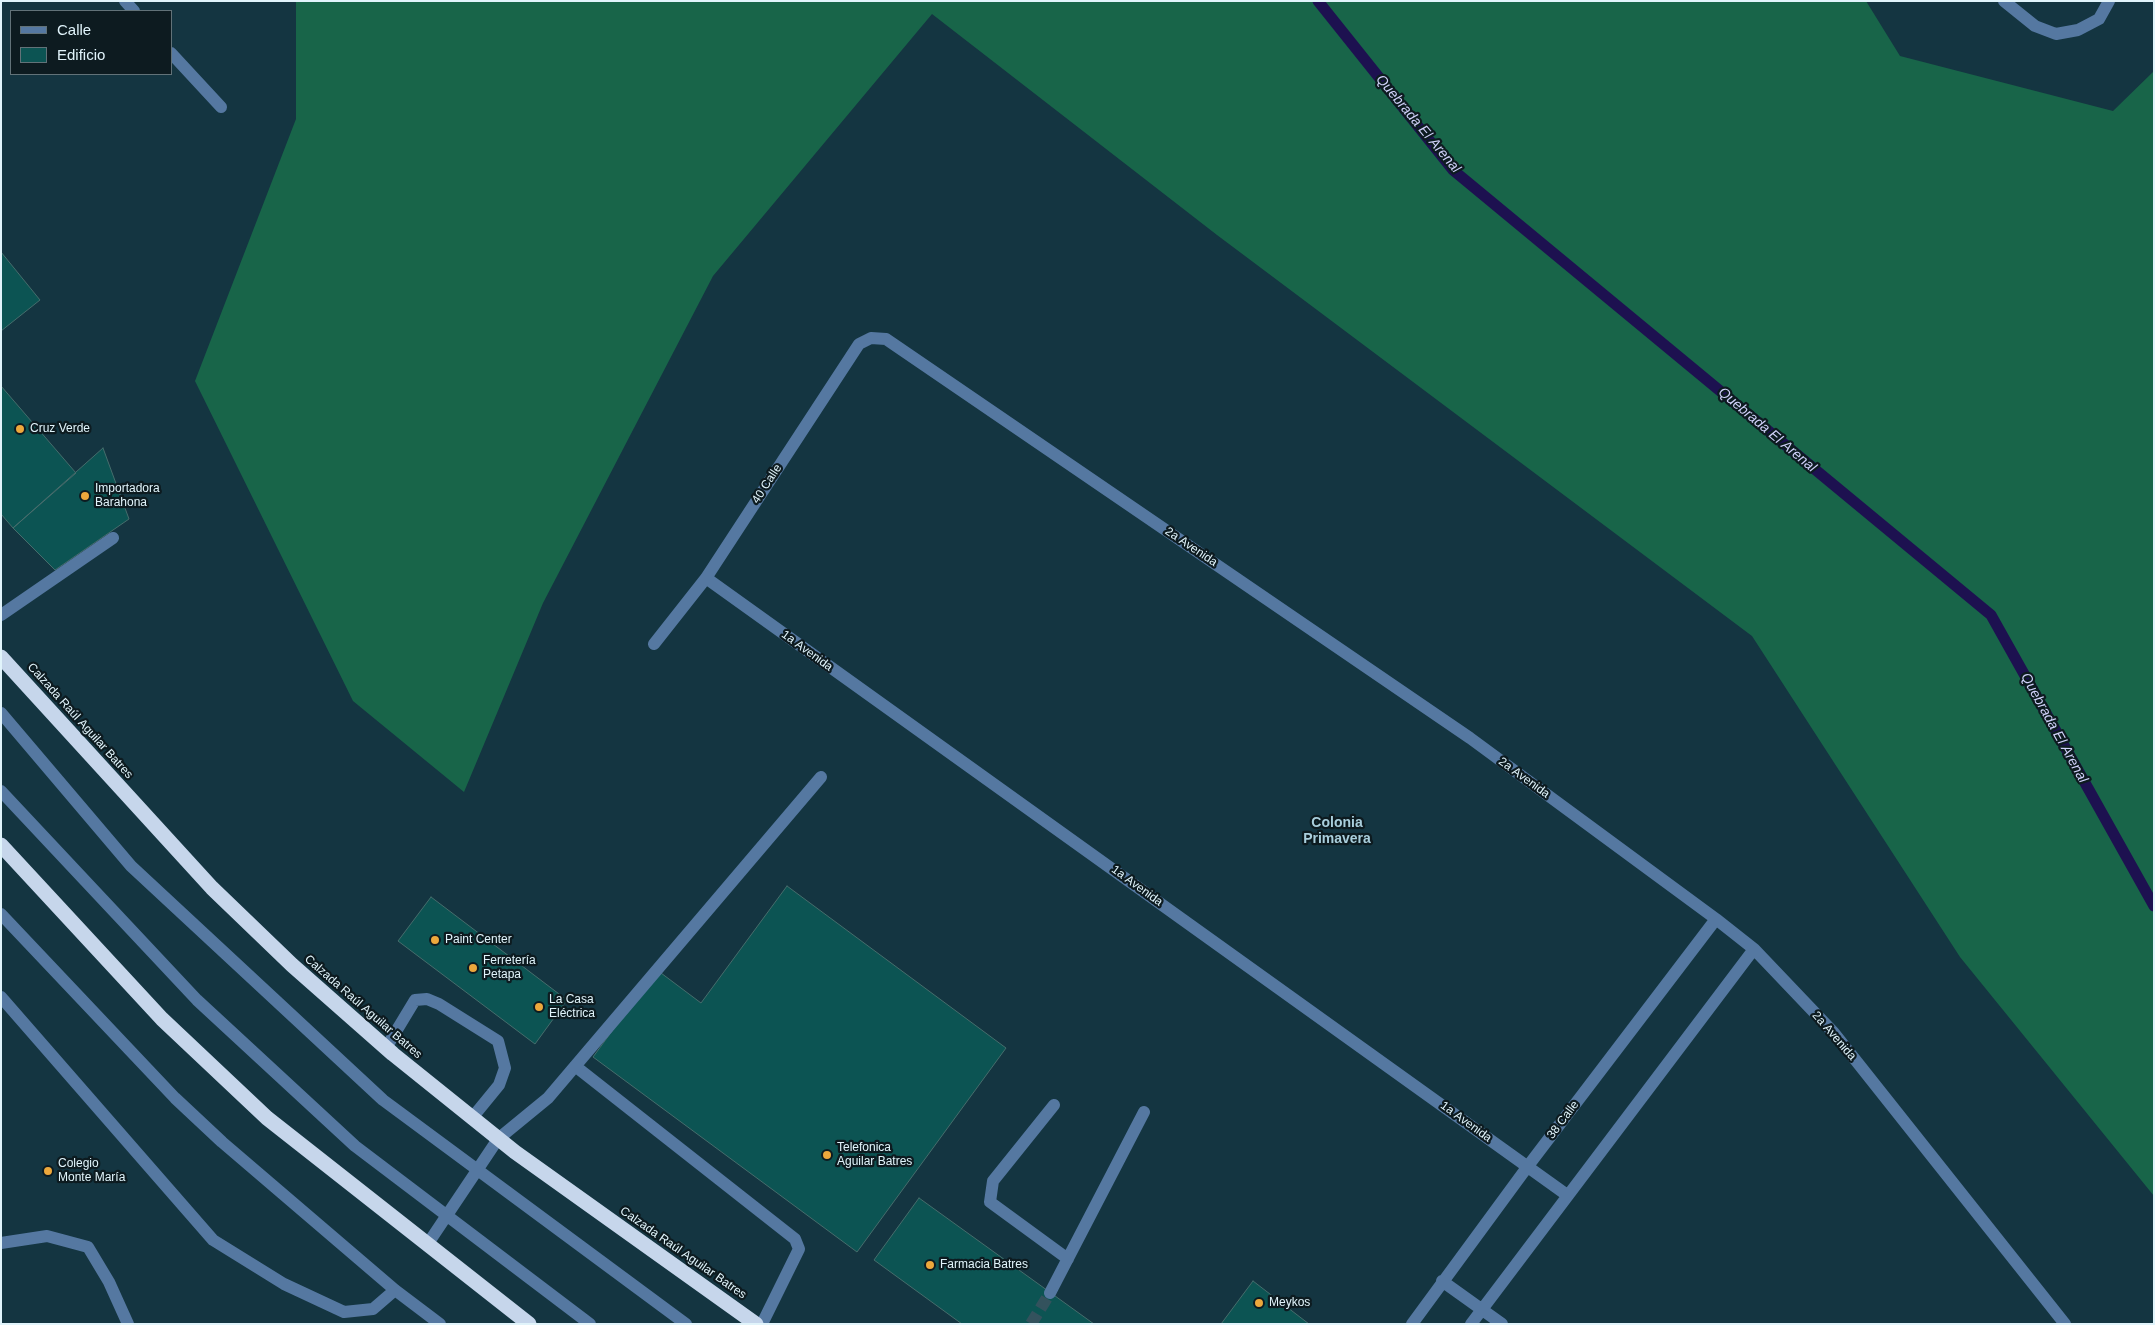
<!DOCTYPE html>
<meta charset="utf-8">
<style>
body{margin:0}
#map{position:relative;width:2155px;height:1325px;overflow:hidden;background:#143541;font-family:Arial,sans-serif}
canvas{display:block}
.frame{position:absolute;inset:0;border:2px solid #e1f4fb;pointer-events:none}
.legend{position:absolute;left:10px;top:10px;width:162px;height:65px;box-sizing:border-box;background:#0d1b20;border:1px solid #627278;margin:0;padding:6px 9px;list-style:none;font-size:15px;color:#e1f4fb}
.legend li{display:flex;align-items:center;gap:10px;height:25px}
.legend b{width:25px;border:1px solid #627278}
</style>
<div id="map">
<canvas width="2155" height="1325"></canvas>
<div class="frame"></div>
<ul class="legend">
<li><b style="height:6px;background:#5578a1"></b>Calle</li>
<li><b style="height:14px;background:#0c5453"></b>Edificio</li>
</ul>
</div>
<script>
const g = document.querySelector('canvas').getContext('2d');
g.lineJoin = 'round';
function fillPath(path, color) {
  g.fillStyle = color;
  g.fill(path, 'evenodd');
}
function shape(rows) {
  const path = new Path2D();
  for (const r of rows) {
    path.moveTo(r[0], r[1]);
    for (let i = 2; i < r.length; i += 2) path.lineTo(r[i], r[i + 1]);
  }
  return path;
}
function stroke(path, color, width, dash) {
  g.strokeStyle = color;
  g.lineWidth = width;
  g.lineCap = dash ? 'butt' : 'round';
  g.setLineDash(dash || []);
  g.stroke(path);
}
function label(font, color, halo, rows, align = 'center') {
  g.font = font + ' Arial,sans-serif';
  g.lineWidth = 4.5;
  g.setLineDash([]);
  g.textBaseline = 'middle';
  g.strokeStyle = halo;
  g.fillStyle = color;
  for (const [text, x, y, turn = 0] of rows) {
    g.save();
    g.translate(x, y);
    g.rotate((+turn || 0) * Math.PI / 180);
    g.textAlign = isNaN(turn) ? turn : align;
    if (halo) g.strokeText(text, 0, 0);
    g.fillText(text, 0, 0);
    g.restore();
  }
}
fillPath(shape([
 [296,1,1866,1,1900,56,2113,111,2154,71,2154,1196,1960,957,1752,636,1217,235,932,14,713,276,543,603,464,792,353,701,195,381,296,119]
]), '#186549');
stroke(shape([
 [1318,1,1453,170,1991,615,2154,906]
]), '#1d1150', 11);
const building = shape([
 [1,252,40,300,1,331,1,252],
 [1,386,76,473,13,528,1,514,1,386],
 [103,448,129,519,55,570,13,528,103,448],
 [787,886,1006,1048,857,1252,593,1057,657,970,701,1003,787,886],
 [431,897,567,1000,535,1044,398,941,431,897],
 [919,1198,1094,1324,962,1324,874,1260,919,1198],
 [1253,1281,1309,1324,1221,1324,1253,1281]
]);
fillPath(building, '#0c5453');
stroke(building, '#466d6c', 1);
stroke(shape([
 [1031,1324,1050,1293]
]), '#33525d', 12, [12, 6]);
stroke(shape([
 [125,1,134,11],
 [2004,1,2035,26,2056,34,2078,30,2099,19,2109,1],
 [171,53,221,107],
 [706,578,1567,1195],
 [1,615,113,538],
 [654,644,706,578,859,344,871,338,886,339,1470,738,1716,919,1754,949,1834,1033,2065,1324],
 [1,713,131,866,383,1100,686,1324],
 [1,791,197,1000,355,1146,590,1324],
 [1,914,175,1098,222,1142,395,1290,440,1324],
 [1,997,213,1240,284,1284,344,1312,373,1309,395,1290],
 [386,1048,415,1000,427,999,439,1004,498,1041,505,1068,499,1085,472,1118],
 [575,1066,795,1239,799,1249,762,1324],
 [1054,1105,993,1181,990,1202,1068,1259],
 [1,1243,47,1236,88,1247,109,1282,128,1324],
 [427,1245,498,1139,548,1098,821,777],
 [1442,1281,1502,1324],
 [1050,1293,1144,1112],
 [1412,1324,1528,1166,1716,919],
 [1471,1324,1754,949]
]), '#5578a1', 12);
stroke(shape([
 [1,657,212,888,292,965,393,1054,515,1152,756,1324],
 [1,845,162,1019,267,1118,529,1324]
]), '#c6d6eb', 15);
for (const [x, y, r, color] of [
 [20,429,5,"#eda83c"],
 [85,496,5,"#eda83c"],
 [435,940,5,"#eda83c"],
 [473,968,5,"#eda83c"],
 [539,1007,5,"#eda83c"],
 [827,1155,5,"#eda83c"],
 [48,1171,5,"#eda83c"],
 [930,1265,5,"#eda83c"],
 [1259,1303,5,"#eda83c"]
]) {
  const dot = new Path2D();
  dot.arc(x, y, r, 0, 2 * Math.PI);
  g.fillStyle = color;
  g.fill(dot);
  stroke(dot, '#0d1b20', 2);
}
label('12px', '#e1f4fb', '#0d1b20', [
 ["Cruz Verde",30,429],
 ["Importadora",95,489],
 ["Barahona",95,503],
 ["Paint Center",445,940],
 ["Ferretería",483,961],
 ["Petapa",483,975],
 ["La Casa",549,1000],
 ["Eléctrica",549,1014],
 ["Telefonica",837,1148],
 ["Aguilar Batres",837,1162],
 ["Colegio",58,1164],
 ["Monte María",58,1178],
 ["Farmacia Batres",940,1265],
 ["Meykos",1269,1303]
], 'left');
label('12px', '#e1f4fb', '#0d1b20', [
 ["40 Calle",767,484,-57],
 ["2a Avenida",1191,547,34],
 ["1a Avenida",807,651,36],
 ["Calzada Raúl Aguilar Batres",80,721,48],
 ["2a Avenida",1524,778,36],
 ["1a Avenida",1137,886,36],
 ["Calzada Raúl Aguilar Batres",363,1007,41],
 ["2a Avenida",1834,1036,49],
 ["38 Calle",1563,1120,-53],
 ["1a Avenida",1466,1122,36],
 ["Calzada Raúl Aguilar Batres",683,1253,35]
]);
label('italic 14px', '#d1d2fa', '#0d1b20', [
 ["Quebrada El Arenal",1418,124,50],
 ["Quebrada El Arenal",1767,430,40],
 ["Quebrada El Arenal",2054,728,61]
]);
label('bold 14px', '#a9cedc', '#0d1b20', [
 ["Colonia",1337,823],
 ["Primavera",1337,839]
]);
</script>
